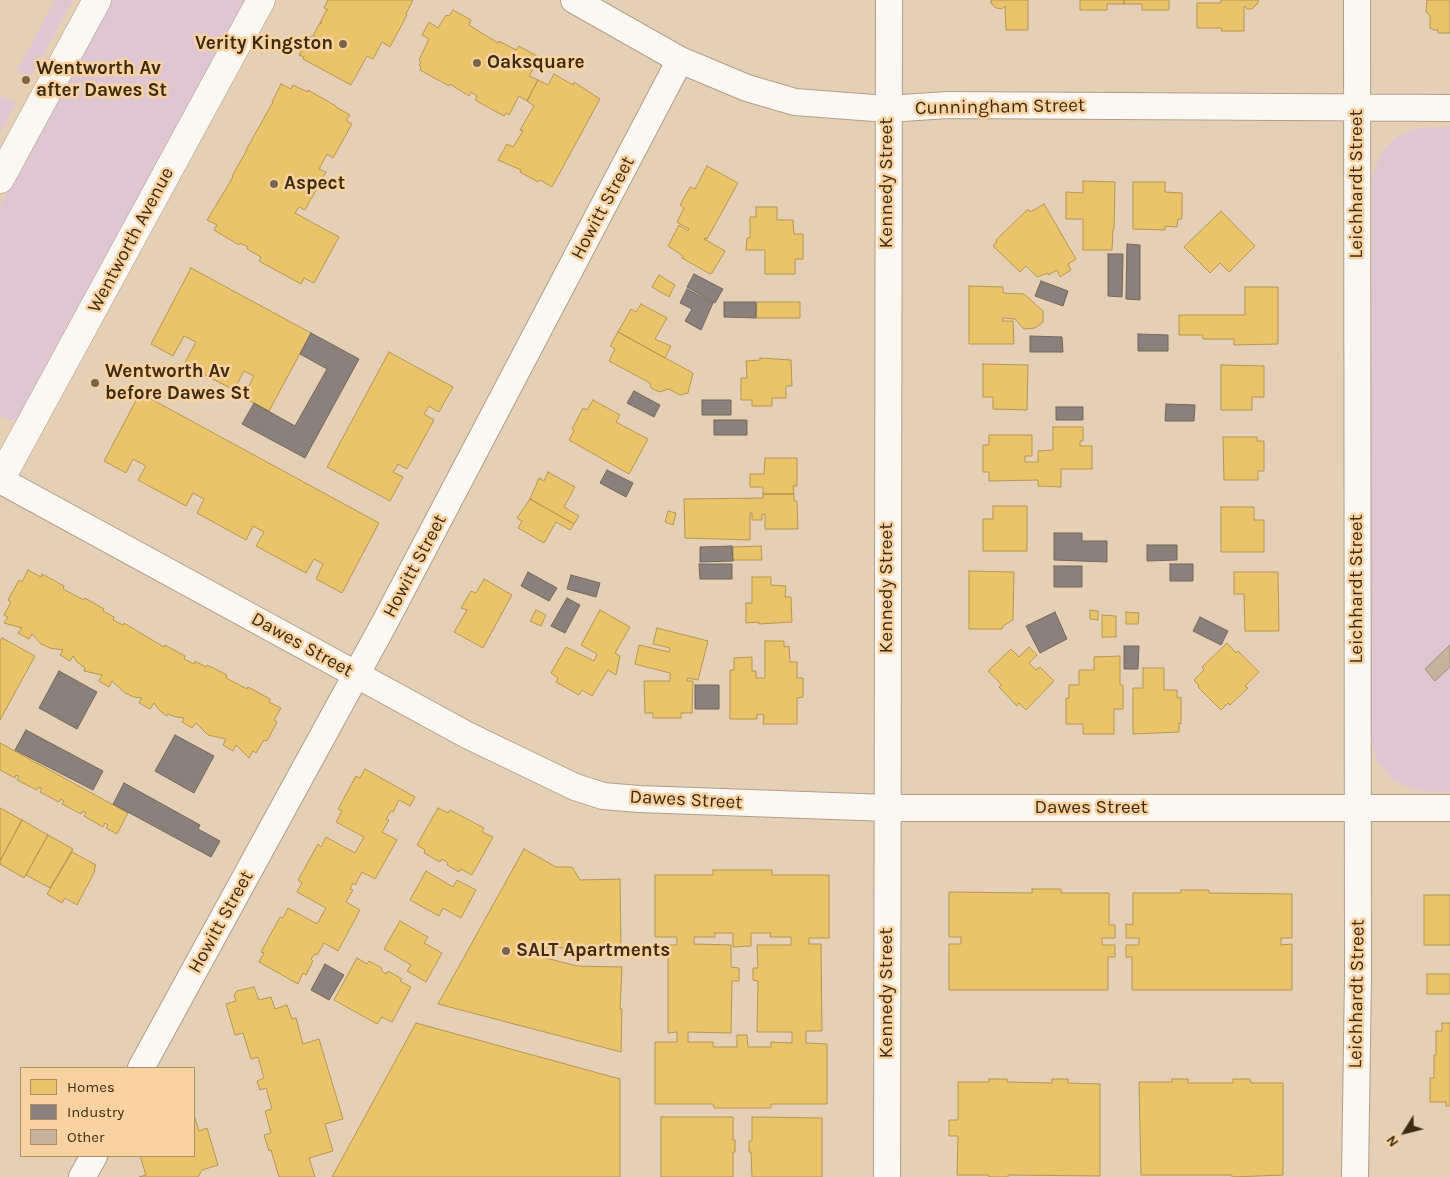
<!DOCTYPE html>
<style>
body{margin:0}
#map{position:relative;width:1450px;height:1177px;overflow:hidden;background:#e5d0b6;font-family:Karla,sans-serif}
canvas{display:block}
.legend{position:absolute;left:20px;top:1067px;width:175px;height:90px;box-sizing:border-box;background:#f9d2a2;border:1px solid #ae8f68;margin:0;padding:6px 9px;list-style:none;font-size:15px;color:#3e2b12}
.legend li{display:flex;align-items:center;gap:10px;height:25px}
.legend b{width:25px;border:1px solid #ae8f68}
.north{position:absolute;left:1380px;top:1107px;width:50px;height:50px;-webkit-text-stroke:4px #f9d2a2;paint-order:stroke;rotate:234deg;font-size:14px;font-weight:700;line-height:20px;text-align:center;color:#3e2b12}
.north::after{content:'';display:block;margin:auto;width:18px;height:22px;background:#3e2b12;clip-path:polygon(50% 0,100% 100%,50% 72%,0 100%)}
</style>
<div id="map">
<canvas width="1450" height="1177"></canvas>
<ul class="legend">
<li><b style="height:14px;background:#e9c46a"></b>Homes</li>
<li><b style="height:14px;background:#8a817c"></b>Industry</li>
<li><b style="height:14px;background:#c5b39e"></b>Other</li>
</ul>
<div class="north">N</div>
</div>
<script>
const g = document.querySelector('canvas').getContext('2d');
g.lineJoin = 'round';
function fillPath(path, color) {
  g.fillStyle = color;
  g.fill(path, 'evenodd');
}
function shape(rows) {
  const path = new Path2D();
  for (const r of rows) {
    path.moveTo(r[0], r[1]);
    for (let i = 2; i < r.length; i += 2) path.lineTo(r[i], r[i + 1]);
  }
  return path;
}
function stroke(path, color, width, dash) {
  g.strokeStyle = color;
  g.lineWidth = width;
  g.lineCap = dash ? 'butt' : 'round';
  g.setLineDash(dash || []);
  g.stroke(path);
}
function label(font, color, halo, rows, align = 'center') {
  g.font = font + ' Karla,sans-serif';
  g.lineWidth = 5;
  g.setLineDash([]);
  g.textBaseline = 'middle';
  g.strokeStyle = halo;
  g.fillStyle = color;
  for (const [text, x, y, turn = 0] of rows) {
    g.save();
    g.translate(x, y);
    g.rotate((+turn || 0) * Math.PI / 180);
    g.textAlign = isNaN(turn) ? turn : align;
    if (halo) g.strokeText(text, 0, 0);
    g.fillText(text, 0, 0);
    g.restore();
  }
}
fillPath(shape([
 [55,0,73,0,30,78,17,71],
 [113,0,246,0,57,346,17,419,10,421,0,415,0,206],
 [2,96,16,103,0,133,0,100],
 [1450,127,1450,792,1436,792,1414,790,1393,780,1377,761,1371,739,1372,182,1374,171,1380,156,1386,147,1398,136,1420,128]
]), '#dec7d2');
const homes = shape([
 [328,0,413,0,406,14,407,15,390,47,382,42,373,59,367,56,351,85,303,59,304,57,299,55,310,36,314,38,315,36,313,36,319,24,322,23,320,23,326,11,328,10,324,8,328,0],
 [991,0,1028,0,1028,30,1006,30,1005,6,1002,9,996,8,991,3,991,0],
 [1080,0,1124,0,1124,4,1107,4,1107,10,1080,10,1080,0],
 [1124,0,1169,0,1169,10,1142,10,1142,4,1124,4,1124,0],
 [1221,0,1258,0,1258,3,1252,9,1247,9,1244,6,1244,31,1221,31,1222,28,1197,28,1197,3,1221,3,1221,0],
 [1427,0,1450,0,1450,33,1438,33,1438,30,1434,30,1430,28,1430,15,1426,12,1427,0],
 [453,10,471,20,469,25,498,43,499,41,516,50,519,46,537,56,533,62,536,64,529,76,538,80,527,101,519,96,509,115,506,113,504,116,475,100,477,96,471,92,469,96,450,84,449,86,420,70,421,67,419,65,421,62,419,60,429,39,422,35,429,22,438,28,446,15,449,16,453,10],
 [554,74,573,85,574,82,600,99,552,187,540,180,538,182,520,172,521,170,498,160,507,144,513,147,523,131,520,130,534,106,527,101,538,80,548,85,554,74],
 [281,84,291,89,293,85,308,92,308,90,336,106,336,107,350,115,346,120,352,124,333,158,327,154,319,169,326,172,305,210,299,207,295,213,339,237,314,283,304,278,301,284,259,261,261,257,247,249,248,247,240,243,239,245,214,230,217,225,207,220,233,177,232,176,247,150,246,150,273,102,272,102,281,84],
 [707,166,738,183,707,239,705,238,704,239,725,251,712,273,710,274,682,258,683,256,668,246,679,225,688,231,689,229,677,222,684,208,680,205,690,187,695,189,707,166],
 [1083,181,1115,182,1114,229,1113,229,1112,250,1083,250,1083,219,1066,219,1066,192,1083,193,1083,181],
 [1133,182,1165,182,1165,192,1182,193,1182,219,1178,219,1177,227,1165,226,1165,230,1133,229,1133,182],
 [1044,204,1076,259,1068,264,1071,270,1060,277,1057,270,1048,275,1048,273,1037,277,1026,266,1020,272,993,246,997,241,996,240,1028,209,1030,212,1044,204],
 [756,207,777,207,777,220,793,220,794,234,803,234,803,259,795,259,795,274,765,274,765,250,746,250,747,238,750,238,750,217,756,217,756,207],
 [1221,211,1255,246,1229,272,1220,263,1210,273,1184,247,1221,211],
 [191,268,311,333,269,411,243,397,254,376,244,371,234,390,184,364,196,342,184,336,173,356,151,344,191,268],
 [659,275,675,285,669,297,652,287,659,275],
 [969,286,1003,287,1003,293,1024,294,1043,311,1043,322,1035,328,1024,329,1015,319,1003,318,1002,321,1013,321,1014,344,969,344,969,286],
 [1245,287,1278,287,1278,344,1234,345,1234,339,1203,339,1203,335,1179,335,1179,315,1245,315,1245,287],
 [757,302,800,302,800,318,756,318,757,302],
 [641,304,667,318,655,339,671,346,665,358,618,332,631,309,636,312,641,304],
 [618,332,693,373,688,393,680,395,669,389,659,392,651,388,650,383,609,361,615,349,610,346,618,332],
 [389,352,453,387,439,412,429,406,424,414,434,420,407,469,398,464,396,468,393,472,403,477,390,501,327,467,389,352],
 [760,358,791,360,792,386,786,386,786,398,772,398,772,406,752,406,752,400,741,400,741,378,747,378,746,361,760,360,760,358],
 [983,364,1028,365,1027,410,993,409,993,397,983,397,983,364],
 [1221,365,1264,366,1264,397,1252,397,1252,410,1221,410,1221,365],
 [140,393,379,523,342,593,316,579,323,564,314,559,306,573,256,546,264,532,253,526,246,540,197,513,204,499,193,493,186,506,138,480,146,466,133,459,126,473,104,461,140,393],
 [593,400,620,415,616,422,648,439,629,474,569,440,574,431,572,429,583,408,587,410,593,400],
 [1053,427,1083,427,1083,441,1080,441,1080,446,1092,446,1092,469,1061,469,1061,487,1038,486,1038,480,989,481,989,472,983,472,983,445,989,445,989,435,1032,435,1032,456,1025,456,1025,462,1038,462,1038,451,1053,450,1053,427],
 [1223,437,1257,437,1257,441,1264,441,1264,471,1258,471,1258,480,1224,480,1223,437],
 [765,458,797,458,797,486,793,486,794,494,763,494,763,487,750,487,750,474,764,474,765,458],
 [548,472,575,487,564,507,579,516,574,524,530,499,539,478,544,481,548,472],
 [763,494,794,494,794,501,797,501,798,529,765,529,765,514,762,514,762,520,752,520,752,513,750,513,750,540,685,538,684,499,763,498,763,494],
 [530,499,574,524,570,530,556,522,544,543,518,528,522,521,517,518,530,499],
 [993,506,1027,506,1027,551,983,551,983,519,993,519,993,506],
 [1221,507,1254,507,1254,520,1264,520,1264,552,1221,552,1221,507],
 [668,511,676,513,673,525,665,522,668,511],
 [761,546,762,560,733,560,733,547,761,546],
 [28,570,41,577,42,574,64,586,63,589,84,600,85,598,104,609,103,611,114,617,113,620,123,625,124,623,164,647,165,645,185,656,184,659,194,664,195,661,206,667,207,665,227,675,226,678,247,689,248,687,270,699,269,702,281,708,274,720,277,722,267,741,264,740,256,753,253,751,249,758,236,745,233,751,223,745,226,739,208,735,196,723,192,728,182,722,184,718,176,717,168,714,167,716,159,710,154,703,150,709,139,703,142,698,134,697,125,693,112,681,109,687,99,681,102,675,84,671,85,668,77,662,73,656,70,661,60,655,63,650,50,648,41,644,32,634,29,639,18,633,22,628,4,623,8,617,4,615,11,602,8,600,19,580,22,582,28,570],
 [969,571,1014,572,1013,620,1003,626,1002,629,969,629,969,571],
 [1234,572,1278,572,1279,631,1245,631,1244,594,1234,594,1234,572],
 [752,577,771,577,771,585,786,586,785,597,791,597,792,622,759,624,759,622,746,623,746,603,752,603,752,577],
 [484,579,512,595,483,648,454,632,467,610,461,608,471,591,476,593,484,579],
 [536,610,546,615,541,626,530,621,536,610],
 [600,610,630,627,615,653,620,656,616,675,608,670,592,696,582,690,579,695,556,682,558,678,551,673,566,647,594,661,597,654,581,645,600,610],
 [1090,610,1098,611,1098,620,1090,619,1090,610],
 [1126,612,1139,613,1138,624,1126,624,1126,612],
 [1102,615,1116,616,1116,637,1102,637,1102,615],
 [657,628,708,641,698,680,687,678,687,681,693,681,692,713,681,713,681,718,653,718,653,713,645,713,644,681,670,681,670,673,635,664,639,645,669,652,670,648,653,644,657,628],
 [2,638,35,656,0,720,0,641,2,638],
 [765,641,784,641,784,647,789,646,790,662,797,662,797,678,803,678,803,697,797,698,797,724,763,724,764,715,757,714,757,719,730,719,730,670,734,670,734,658,752,657,752,671,756,671,756,678,765,678,765,641],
 [1227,643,1236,653,1238,651,1259,672,1245,686,1248,688,1230,705,1228,703,1221,710,1198,687,1199,686,1194,680,1204,670,1202,667,1227,643],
 [1029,647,1037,655,1029,663,1036,670,1040,667,1054,681,1026,710,1019,703,1017,706,999,687,1002,685,988,671,1011,649,1019,657,1029,647],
 [1120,656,1120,685,1123,685,1123,709,1114,709,1114,734,1083,734,1083,724,1066,724,1066,698,1069,698,1069,685,1079,685,1079,670,1094,670,1094,657,1120,656],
 [1143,668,1164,668,1164,690,1177,690,1177,698,1181,697,1181,724,1179,723,1179,732,1133,734,1133,688,1143,688,1143,668],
 [0,743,128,813,117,834,106,828,108,825,105,823,103,827,84,816,86,813,83,811,81,814,62,804,64,801,61,799,59,802,40,792,42,788,39,787,37,790,17,780,19,776,16,775,15,778,0,770,0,743],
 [365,769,415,797,410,806,399,800,393,812,391,811,386,819,389,820,382,832,397,840,375,879,362,872,355,885,353,883,350,889,353,890,346,902,360,910,338,951,324,943,317,955,315,954,311,959,313,961,306,975,303,973,298,984,259,962,264,953,261,952,280,917,283,918,288,908,317,924,326,908,297,892,302,883,298,880,318,844,321,847,326,837,355,853,364,837,336,822,342,811,338,809,356,776,360,778,365,769],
 [0,808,22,820,0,861,0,808],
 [438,808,448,813,450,810,484,828,482,832,493,837,472,875,461,869,459,872,447,865,448,863,442,859,440,862,424,853,425,850,417,845,438,808],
 [22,820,48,835,24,878,0,864,0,861,22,820],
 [48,835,73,849,50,888,26,875,48,835],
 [524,849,556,867,572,867,580,880,620,879,621,948,587,949,581,954,568,954,568,948,547,947,542,957,577,966,622,967,620,1009,622,1009,621,1052,438,1004,524,849],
 [72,852,96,865,94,870,95,871,77,905,65,898,62,903,47,894,72,852],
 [713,870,772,870,772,875,829,875,829,938,809,938,809,944,821,944,822,1031,806,1031,806,1043,827,1044,827,1104,771,1104,771,1108,714,1108,713,1104,655,1104,655,1042,677,1042,677,1032,668,1033,668,945,677,945,677,937,655,937,655,875,713,875,713,870],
 [715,933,733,933,733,947,751,946,751,933,771,933,770,937,791,937,791,945,757,945,758,968,753,968,753,980,758,981,757,1032,792,1032,792,1043,771,1042,771,1047,748,1047,747,1035,737,1035,737,1047,713,1047,713,1042,688,1042,688,1032,731,1033,732,981,739,981,739,968,731,967,731,945,694,944,694,937,715,937,715,933],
 [426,871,453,887,457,880,476,890,461,918,443,908,439,916,410,900,426,871],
 [1032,889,1061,889,1061,893,1109,893,1109,925,1115,925,1115,938,1102,938,1102,945,1115,945,1115,957,1108,957,1108,990,949,990,949,944,961,944,961,937,949,937,949,892,1032,893,1032,889],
 [1181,890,1209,890,1209,893,1292,894,1292,938,1281,938,1281,945,1292,944,1292,990,1132,990,1132,957,1126,957,1126,945,1139,945,1139,938,1126,938,1126,924,1133,925,1133,893,1181,893,1181,890],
 [1424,895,1450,895,1450,945,1424,945,1424,895],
 [400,921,428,937,424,943,442,953,426,982,407,971,411,965,384,949,400,921],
 [357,958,367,964,369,961,382,968,381,970,386,974,388,971,402,979,400,981,411,987,392,1022,382,1017,377,1024,334,1000,357,958],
 [1427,974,1450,974,1450,994,1427,994,1427,974],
 [254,987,259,1000,271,997,275,1009,287,1005,292,1019,296,1018,303,1044,319,1039,343,1119,325,1124,333,1151,309,1158,315,1177,279,1177,271,1150,269,1151,264,1135,271,1133,265,1111,272,1109,266,1088,260,1090,257,1081,264,1078,258,1057,251,1059,243,1033,235,1035,226,1004,236,1001,234,995,237,991,254,987],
 [416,1023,620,1079,620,1177,332,1177,416,1023],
 [1442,1023,1450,1023,1450,1106,1446,1106,1446,1102,1430,1102,1430,1078,1434,1078,1434,1055,1436,1055,1436,1031,1442,1031,1442,1023],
 [989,1079,1007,1079,1007,1082,1052,1083,1052,1079,1068,1079,1068,1083,1100,1084,1100,1176,1008,1175,1008,1177,989,1177,988,1175,957,1175,958,1136,949,1136,949,1120,958,1120,958,1082,989,1082,989,1079],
 [1172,1079,1188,1079,1188,1083,1233,1083,1233,1079,1250,1079,1251,1083,1283,1083,1283,1175,1232,1177,1232,1175,1141,1175,1139,1082,1172,1082,1172,1079],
 [194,1115,199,1131,207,1128,218,1165,202,1170,198,1177,139,1177,146,1175,140,1156,194,1156,194,1115],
 [661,1117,733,1117,733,1140,735,1140,735,1152,733,1152,733,1177,661,1177,661,1117],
 [752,1117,822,1118,822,1177,752,1177,751,1152,749,1152,749,1141,752,1141,752,1117]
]);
fillPath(homes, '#e9c46a');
stroke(homes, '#b69650', 1);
const industry = shape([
 [1127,244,1140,245,1140,300,1126,299,1127,244],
 [1108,254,1123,254,1122,297,1108,296,1108,254],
 [694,274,723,289,715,303,687,287,694,274],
 [1041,281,1068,291,1063,306,1035,296,1041,281],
 [687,289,713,303,701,330,685,321,692,309,680,303,687,289],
 [724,302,756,302,756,318,724,317,724,302],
 [311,333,359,359,305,458,242,424,254,403,295,426,327,369,300,354,311,333],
 [1138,334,1168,335,1168,351,1138,351,1138,334],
 [1030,336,1062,337,1063,352,1030,352,1030,336],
 [634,391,660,405,654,417,627,403,634,391],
 [702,400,731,400,731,415,702,415,702,400],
 [1166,404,1195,405,1194,421,1165,421,1166,404],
 [1056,407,1083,407,1083,420,1056,420,1056,407],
 [714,420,747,420,747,435,714,435,714,420],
 [607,470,633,483,626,497,600,483,607,470],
 [1054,533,1082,533,1082,541,1107,541,1107,562,1054,560,1054,533],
 [1147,545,1177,545,1177,560,1147,561,1147,545],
 [732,546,733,561,700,562,700,547,732,546],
 [699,564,732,564,732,579,700,579,699,564],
 [1170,564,1193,564,1193,581,1170,581,1170,564],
 [1054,566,1082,566,1082,587,1054,587,1054,566],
 [528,572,557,588,549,601,521,586,528,572],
 [571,575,600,583,596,597,567,589,571,575],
 [567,598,580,605,565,633,551,626,567,598],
 [1055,612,1067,639,1040,653,1026,626,1055,612],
 [1200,617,1228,631,1221,645,1193,631,1200,617],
 [1124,646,1139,646,1138,669,1124,669,1124,646],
 [59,671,97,692,77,729,39,708,59,671],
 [695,685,719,685,719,709,695,709,695,685],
 [26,730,103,771,93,790,15,750,26,730],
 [175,735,214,756,194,793,155,771,175,735],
 [124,783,200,825,198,829,220,841,211,857,113,804,124,783],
 [325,964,344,975,329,1000,311,990,325,964]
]);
fillPath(industry, '#8a817c');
stroke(industry, '#73675c', 1);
const building = shape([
 [1450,645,1450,667,1435,681,1425,669,1450,645]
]);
fillPath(building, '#c5b39e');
stroke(building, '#a08e76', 1);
const minor = shape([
 [574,0,680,60,747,88,795,102,887,109,948,105,1450,108],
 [0,480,467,735,575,787,603,796,639,799,888,808,1450,808],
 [141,1068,385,622,680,60],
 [82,1177,94,1156],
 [887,1177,889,0],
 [1355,1177,1358,976,1357,0]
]);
const major = shape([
 [0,179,97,0],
 [0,480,261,0]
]);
stroke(minor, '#b09e87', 28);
stroke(major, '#b09e87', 29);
stroke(minor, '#fbf8f4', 26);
stroke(major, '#fbf8f4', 28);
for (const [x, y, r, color] of [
 [343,44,5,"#78654b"],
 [477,63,5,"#78654b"],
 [26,80,5,"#78654b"],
 [274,184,5,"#78654b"],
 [95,383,5,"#78654b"],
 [506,951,5,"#78654b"]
]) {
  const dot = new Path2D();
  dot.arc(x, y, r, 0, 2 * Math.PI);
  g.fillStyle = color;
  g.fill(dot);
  stroke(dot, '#f9d2a2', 2);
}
label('bold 19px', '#3e2b12', '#f9d2a2', [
 ["Verity Kingston",333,44,"right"],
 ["Oaksquare",487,63],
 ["Wentworth Av",36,69],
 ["after Dawes St",36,91],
 ["Aspect",284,184],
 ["Wentworth Av",105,372],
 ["before Dawes St",105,394],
 ["SALT Apartments",516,951]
], 'left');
label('19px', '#3e2b12', '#f9d2a2', [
 ["Cunningham Street",1000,107,-1],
 ["Kennedy Street",887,183,-90],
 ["Leichhardt Street",1357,184,-90],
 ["Howitt Street",603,208,-62],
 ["Wentworth Avenue",131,240,-62],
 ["Howitt Street",415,566,-62],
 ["Kennedy Street",887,588,-90],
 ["Leichhardt Street",1357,589,-90],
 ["Dawes Street",302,645,29],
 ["Dawes Street",686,800,3],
 ["Dawes Street",1091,808],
 ["Howitt Street",221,922,-61],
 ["Kennedy Street",887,993,-90],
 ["Leichhardt Street",1357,994,-89]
]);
</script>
